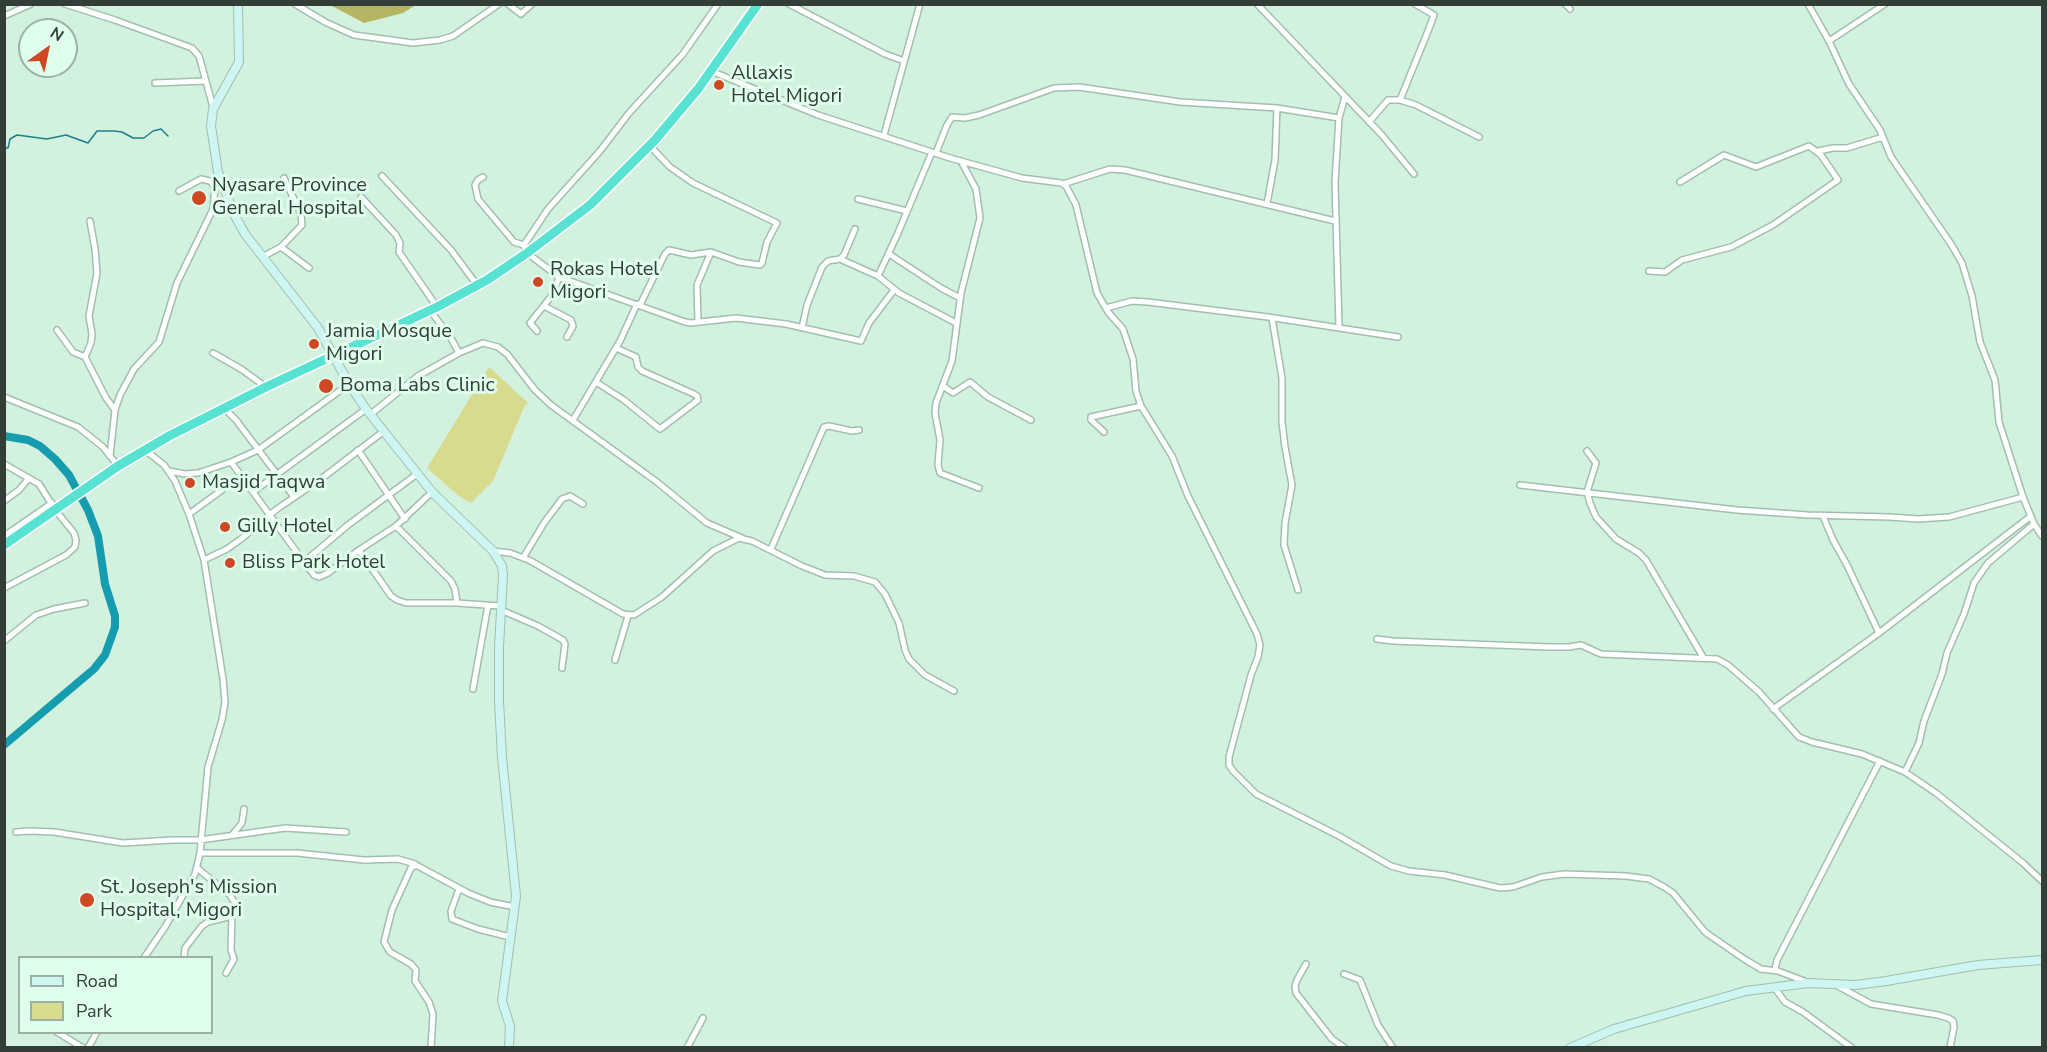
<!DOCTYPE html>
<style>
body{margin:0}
#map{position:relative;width:2047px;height:1052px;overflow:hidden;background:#d2f1de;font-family:"Nunito Sans",sans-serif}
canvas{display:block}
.frame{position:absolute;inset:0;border:6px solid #323e37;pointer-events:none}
.legend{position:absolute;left:18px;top:956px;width:195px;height:78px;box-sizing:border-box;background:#dffeeb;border:2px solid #9ab1a3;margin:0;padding:8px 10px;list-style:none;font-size:18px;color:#323e37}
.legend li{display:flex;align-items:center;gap:12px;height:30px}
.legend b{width:30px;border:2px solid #9ab1a3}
.north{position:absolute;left:18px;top:18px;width:60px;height:60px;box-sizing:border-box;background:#dffeeb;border:2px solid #9ab1a3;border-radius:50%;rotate:33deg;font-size:16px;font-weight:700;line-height:24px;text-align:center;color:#323e37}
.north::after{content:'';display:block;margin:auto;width:21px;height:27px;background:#d04724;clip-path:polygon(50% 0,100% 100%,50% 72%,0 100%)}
</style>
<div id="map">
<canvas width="2047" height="1052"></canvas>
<div class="frame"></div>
<ul class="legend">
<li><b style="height:8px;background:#cdf6f2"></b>Road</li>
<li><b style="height:16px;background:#d8da8d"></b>Park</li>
</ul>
<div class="north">N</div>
</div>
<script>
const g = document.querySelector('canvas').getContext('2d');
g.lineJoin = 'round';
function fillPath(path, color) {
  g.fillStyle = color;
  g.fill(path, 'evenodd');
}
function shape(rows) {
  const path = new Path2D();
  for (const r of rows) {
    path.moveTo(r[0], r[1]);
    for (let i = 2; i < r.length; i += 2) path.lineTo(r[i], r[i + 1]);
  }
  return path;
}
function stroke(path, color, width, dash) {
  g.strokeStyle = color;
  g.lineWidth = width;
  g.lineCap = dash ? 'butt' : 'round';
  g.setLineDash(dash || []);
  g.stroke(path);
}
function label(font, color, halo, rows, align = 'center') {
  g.font = font + ' "Nunito Sans",sans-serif';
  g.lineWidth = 6;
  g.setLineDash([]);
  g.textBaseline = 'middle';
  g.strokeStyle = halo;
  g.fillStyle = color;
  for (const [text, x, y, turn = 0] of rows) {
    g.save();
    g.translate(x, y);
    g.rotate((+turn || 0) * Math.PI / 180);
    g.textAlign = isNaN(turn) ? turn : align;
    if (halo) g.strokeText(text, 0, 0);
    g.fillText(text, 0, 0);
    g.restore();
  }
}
fillPath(shape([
 [489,367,528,403,524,407,493,481,471,503,459,496,427,468]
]), '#d8da8d');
fillPath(shape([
 [330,5,416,5,403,13,364,23]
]), '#b4b663');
stroke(shape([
 [4,148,8,148,10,139,17,135,47,139,66,135,88,143,97,131,114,131,122,132,133,138,144,138,153,131,161,129,168,136]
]), '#1e808a', 1.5);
stroke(shape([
 [4,436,28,440,40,446,55,459,69,475,88,510,98,536,105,584,115,616,115,627,105,655,94,669,4,745]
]), '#159cae', 8);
const street = shape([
 [65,4,115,20,192,48,199,56,213,107],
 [295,4,325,22,354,35,413,43,440,40,453,36,499,4],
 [508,4,521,14,532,4],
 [718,4,683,54,629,113,600,151,548,209,524,245,527,253,559,277,685,322,691,323,736,318,786,324,861,341,869,323,894,290],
 [789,4,885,54,904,61],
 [1257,4,1381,134,1414,174],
 [1565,4,1570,9],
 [1808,4,1829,41,1849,84,1880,130,1891,157,1951,244,1962,263,1972,296,1980,342,1995,380,1999,422,2023,497,2034,524,2042,536],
 [4,16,31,4],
 [1829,41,1885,4],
 [711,71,818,115,950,158,1022,178,1061,183,1066,186,1076,205,1097,293,1108,312,1123,329,1133,359,1136,391,1141,406,1172,456,1188,496,1257,634,1260,645,1258,657,1251,675,1229,757,1229,765,1233,771,1256,794,1339,836,1391,866,1409,871,1445,875,1500,888,1513,887,1542,877,1564,874,1626,876,1649,879,1664,887,1673,893,1705,932,1744,959,1761,969,1778,971,1807,982],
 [155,83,205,81],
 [1400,100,1416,105,1479,137],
 [1369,122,1388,100,1400,100,1428,31,1434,15,1415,4],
 [884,135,920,4],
 [1818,151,1833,148,1847,148,1883,137],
 [936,153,947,125,952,117,965,118,979,115,1054,88,1079,87,1180,102,1277,108],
 [961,161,976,189,980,218,961,293,952,361,936,403,935,413,940,440,938,465,940,473,979,488],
 [382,176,451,250,477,285],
 [483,177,478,180,475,185,478,199,514,242,524,245],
 [1063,184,1110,169,1125,170,1335,221],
 [179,191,201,179,210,181,215,187],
 [361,197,396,235,400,243,399,252,437,307],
 [858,199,907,211],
 [1267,204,1275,160,1277,108,1339,118],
 [90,221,95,249,97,273,89,316,92,334,91,343,85,357,106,398,115,410],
 [281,247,309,268],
 [889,254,941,288,960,298],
 [262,257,281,247,302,225,301,214,284,178],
 [840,259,878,276,899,293,956,323],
 [1649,271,1665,272,1682,260,1731,247,1773,225,1838,180,1821,155,1809,146,1756,167,1724,155,1680,182],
 [878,276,898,233,932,152],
 [640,305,665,254,669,250,691,255,711,252,739,262,760,265,762,263,767,242,777,223,693,183,670,167,650,146],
 [544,306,571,320,573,326,567,337],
 [1106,308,1132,301,1148,302,1268,317,1398,337],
 [430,310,452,340,459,353,483,343,498,347,507,354,535,390,551,405,657,482,707,523,742,538],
 [1272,318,1282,378,1282,422,1285,447,1292,485,1285,523,1284,545,1298,590],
 [698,322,697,285,711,252],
 [1339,327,1335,182,1339,118,1345,97],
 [802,328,807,305,822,267,828,261,840,259,844,255,855,229],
 [57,330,73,352,85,357],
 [537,331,530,323,553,294,559,277],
 [213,353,241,369,266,387],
 [596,382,624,400,660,429,698,400,697,396,694,394,642,371,638,367,636,357,616,348],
 [943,386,953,393,970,382,988,397,1031,420],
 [4,397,78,427,103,447,118,466],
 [224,408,236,420,294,497],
 [371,414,418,376,459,353],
 [573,420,620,341,637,304],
 [1104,432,1091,420,1091,417,1141,406],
 [358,450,405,519],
 [1587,451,1596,463,1587,492,1590,503,1596,517,1616,539,1639,553,1646,560,1703,657],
 [110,456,115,410,120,395,134,369,159,342,177,283,213,209,215,187,221,184],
 [231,462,304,562,314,575,319,577,328,573,359,550,396,526,432,492],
 [4,464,39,484,56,511,74,533,76,540,75,547,66,555,4,588],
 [169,471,185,474,198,473,231,462,258,450,349,384],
 [1520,485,1737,510,1808,515,1890,517,1918,519,1949,517,2023,497],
 [253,492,366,409],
 [4,501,19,490,29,478],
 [189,514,222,490],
 [396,526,451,581,455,589,457,603],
 [4,536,52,503],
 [771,549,824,427,829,426,852,431,859,430],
 [359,550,391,596,397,600,406,603,457,603,500,606],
 [493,551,510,553,529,560,623,614,634,615,662,597,713,551,739,538,752,541,802,566,825,575,854,576,875,582,885,594,899,623,905,650,909,659,925,675,954,691],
 [523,558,544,523,562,499,570,496,583,504],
 [204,560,227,549,241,539,277,509,321,479,384,431],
 [304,562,348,525,417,474],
 [501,610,538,626,563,640,565,644,562,668],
 [1879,633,2031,516],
 [1377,639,1393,641,1549,647,1569,647,1581,645,1601,654,1717,659,1728,665,1759,692,1799,737,1812,742,1862,754,1905,772,1936,793,2023,863,2042,881],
 [4,641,36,615,54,609,85,603],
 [615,660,628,616],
 [473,689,488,605],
 [1773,709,1879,633,1847,565,1833,540,1823,516],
 [1905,772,1919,743,1924,721,1942,674,1947,653,1964,614,1974,583,1988,563,2034,524],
 [16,832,28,831,54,832,123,843,172,840,200,840,285,828,346,832],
 [232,835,242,823,244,809],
 [200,853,297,853,364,860,398,859,415,864],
 [459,889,451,911,452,919,478,929,510,937],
 [144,958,165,927,195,874,200,853,208,767,222,720,225,702,223,679,204,560,189,514,175,481,164,465,145,450],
 [184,958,185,948,202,926,208,922,232,916,236,911,235,903,230,895,197,868],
 [1306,964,1297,980,1295,986,1296,993,1332,1039,1345,1048],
 [1775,970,1777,960,1880,761],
 [226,973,234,959,231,950,232,916],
 [1344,974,1360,980,1378,1025,1393,1048],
 [1836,985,1871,1004,1938,1015,1948,1018,1953,1021,1954,1027,1950,1048],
 [1774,987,1785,1002,1803,1012,1852,1048],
 [57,1032,83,1048],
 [88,1048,97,1032],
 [431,1048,433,1014,429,1002,415,981,416,970,411,964,390,952,384,942,392,910,411,868,416,865,468,893,490,902,515,907],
 [687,1048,703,1018]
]);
const secondary = shape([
 [238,4,239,62,213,109,211,126,218,172,234,214,245,234,318,328,349,384,366,409,432,492,493,551,502,566,503,575,499,647,499,701,502,757,516,896,502,1001,510,1026,509,1048],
 [1570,1048,1614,1029,1746,991,1808,983,1856,985,1886,981,1978,965,2042,960]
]);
const highway = shape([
 [4,545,118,466,169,436,266,387,437,307,487,280,527,253,590,205,655,140,698,89,758,4]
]);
stroke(street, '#a1bfae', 8);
stroke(secondary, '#a1bfae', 10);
stroke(highway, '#fff', 12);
stroke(street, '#fff', 5);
stroke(secondary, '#cdf6f2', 8);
stroke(highway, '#57e2d2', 9);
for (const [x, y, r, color] of [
 [719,85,6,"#d04724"],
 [199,198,8,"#d04724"],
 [538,282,6,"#d04724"],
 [314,344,6,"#d04724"],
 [326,386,8,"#d04724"],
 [190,483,6,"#d04724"],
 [225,527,6,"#d04724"],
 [230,563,6,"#d04724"],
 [87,900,8,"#d04724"]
]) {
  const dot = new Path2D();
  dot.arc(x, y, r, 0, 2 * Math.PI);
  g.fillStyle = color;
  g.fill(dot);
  stroke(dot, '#dffeeb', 2);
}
label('20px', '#323e37', '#dffeeb', [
 ["Allaxis",731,74],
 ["Hotel Migori",731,97],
 ["Nyasare Province",212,186],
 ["General Hospital",212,209],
 ["Rokas Hotel",550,270],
 ["Migori",550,293],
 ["Jamia Mosque",326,332],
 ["Migori",326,355],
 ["Boma Labs Clinic",340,386],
 ["Masjid Taqwa",202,483],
 ["Gilly Hotel",237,527],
 ["Bliss Park Hotel",242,563],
 ["St. Joseph's Mission",100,888],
 ["Hospital, Migori",100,911]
], 'left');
</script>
